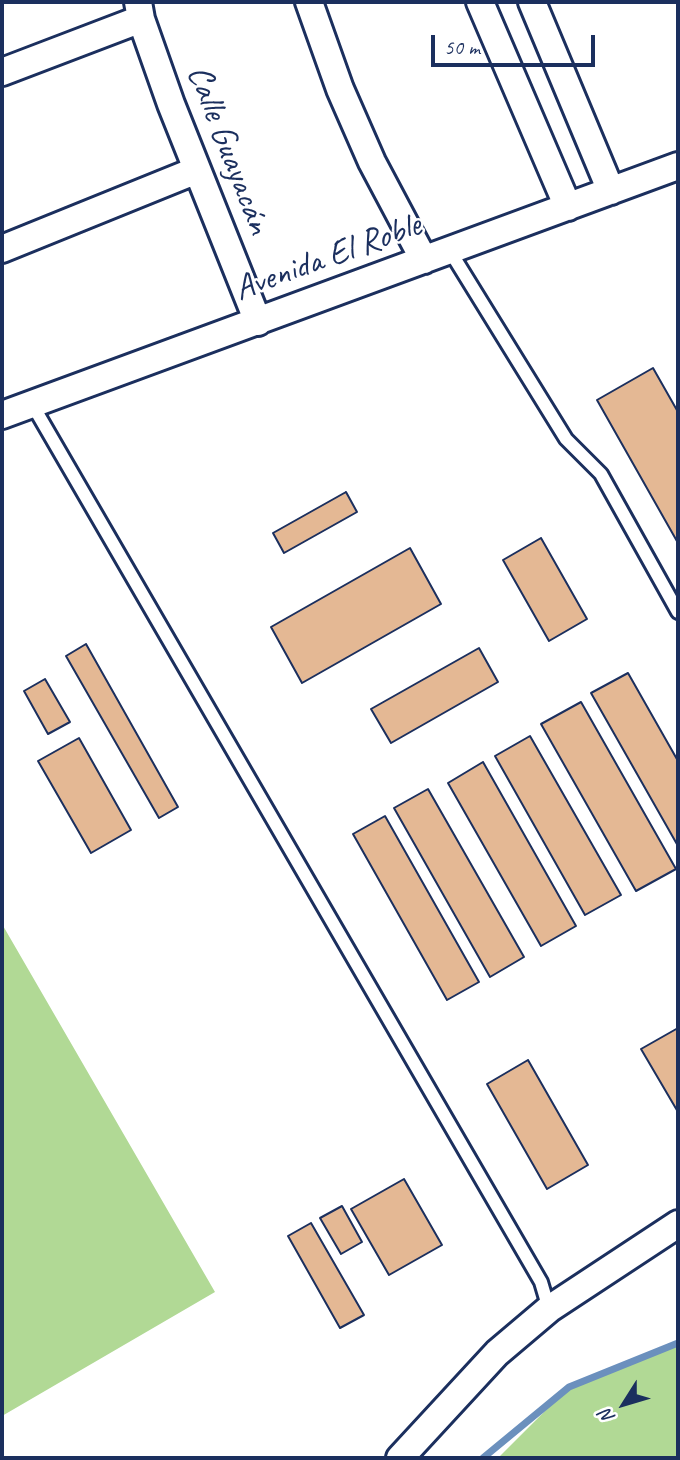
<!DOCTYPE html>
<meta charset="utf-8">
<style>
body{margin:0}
#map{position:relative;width:680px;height:1460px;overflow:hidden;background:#fff;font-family:Caveat,sans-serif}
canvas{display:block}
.frame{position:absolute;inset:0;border:4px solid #1b2f5e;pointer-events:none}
.north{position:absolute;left:589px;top:1369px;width:70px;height:70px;-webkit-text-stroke:5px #fff;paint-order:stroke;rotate:233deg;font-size:19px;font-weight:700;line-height:28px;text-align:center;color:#1b2f5e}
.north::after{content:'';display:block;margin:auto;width:24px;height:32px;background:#1b2f5e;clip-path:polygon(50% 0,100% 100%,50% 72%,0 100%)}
.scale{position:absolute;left:431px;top:35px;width:164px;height:32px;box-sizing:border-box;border:4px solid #1b2f5e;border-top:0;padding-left:9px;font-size:21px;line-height:24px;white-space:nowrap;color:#1b2f5e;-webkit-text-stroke:5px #fff;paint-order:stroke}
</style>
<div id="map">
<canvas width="680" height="1460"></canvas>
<div class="frame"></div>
<div class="north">N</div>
<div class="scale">50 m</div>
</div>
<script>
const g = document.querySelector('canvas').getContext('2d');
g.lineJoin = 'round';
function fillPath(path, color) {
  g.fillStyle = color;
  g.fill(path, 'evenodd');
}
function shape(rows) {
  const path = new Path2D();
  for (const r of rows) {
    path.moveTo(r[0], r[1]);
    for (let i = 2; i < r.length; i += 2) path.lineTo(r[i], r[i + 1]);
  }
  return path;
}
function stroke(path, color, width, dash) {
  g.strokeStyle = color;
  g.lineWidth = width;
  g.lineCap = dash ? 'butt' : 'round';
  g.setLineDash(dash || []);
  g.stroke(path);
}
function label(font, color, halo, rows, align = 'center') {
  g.font = font + ' Caveat,sans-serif';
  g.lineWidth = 5;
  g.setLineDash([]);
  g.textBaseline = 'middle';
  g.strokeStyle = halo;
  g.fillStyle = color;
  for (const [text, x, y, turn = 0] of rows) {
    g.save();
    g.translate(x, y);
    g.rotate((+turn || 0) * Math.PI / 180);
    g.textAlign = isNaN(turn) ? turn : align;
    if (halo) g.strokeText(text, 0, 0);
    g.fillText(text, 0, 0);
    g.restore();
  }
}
fillPath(shape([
 [2,924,215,1292,2,1416],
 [678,1343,678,1458,498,1458,569,1387]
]), '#b1d995');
stroke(shape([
 [483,1458,569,1387,678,1343]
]), '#6b90bd', 7);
const building = shape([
 [653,368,678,412,678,543,597,400,653,368],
 [346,492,357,512,284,553,273,533,346,492],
 [541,538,587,619,549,641,503,560,541,538],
 [410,548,441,604,302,683,271,627,410,548],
 [86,644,178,807,159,818,66,656,86,644],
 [479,648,498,682,391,743,371,709,479,648],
 [628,673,678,761,678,846,591,693,628,673],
 [45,679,70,722,48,734,24,691,45,679],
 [581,702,676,869,636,891,541,724,581,702],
 [530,736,621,895,585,915,495,756,530,736],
 [79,738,131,830,91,853,38,761,79,738],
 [483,762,576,926,541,946,448,783,483,762],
 [428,789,524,957,490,977,394,808,428,789],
 [385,816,479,982,447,1000,353,834,385,816],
 [678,1028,678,1112,641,1049,678,1028],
 [528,1060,588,1165,547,1189,487,1084,528,1060],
 [404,1179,442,1245,389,1275,351,1209,404,1179],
 [342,1206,362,1242,341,1254,320,1218,342,1206],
 [311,1223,364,1315,340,1328,288,1236,311,1223]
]);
fillPath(building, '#e4b894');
stroke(building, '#1b2f5e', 2);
const lane = shape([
 [450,251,566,439,601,474,678,612],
 [32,404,541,1282,549,1309]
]);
const street = shape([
 [138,2,141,19,171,104,258,322],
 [309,2,340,89,372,162,424,260],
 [480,2,568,207],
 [532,2,611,191],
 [2,72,141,19],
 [2,249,197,170],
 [2,415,678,166],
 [400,1458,497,1353,549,1309,678,1224]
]);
stroke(lane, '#1b2f5e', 18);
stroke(street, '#1b2f5e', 32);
stroke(lane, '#fff', 12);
stroke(street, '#fff', 26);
label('35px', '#1b2f5e', '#fff', [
 ["Calle Guayacán",228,150,69],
 ["Avenida El Roble",328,258,-20]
]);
</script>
